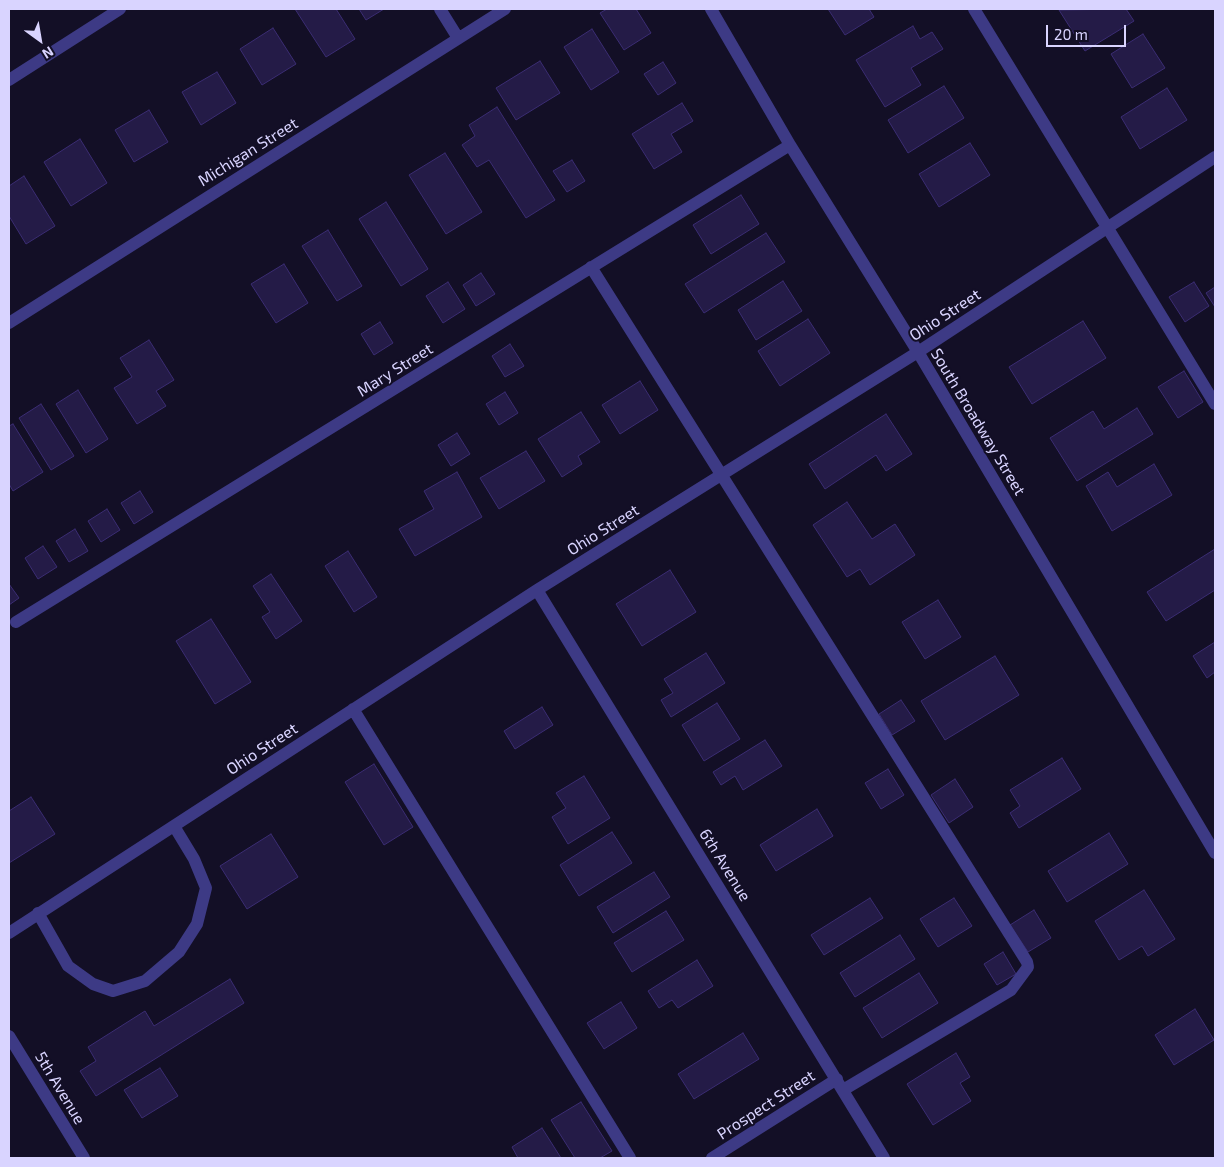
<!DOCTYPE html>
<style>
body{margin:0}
#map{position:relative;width:1224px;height:1167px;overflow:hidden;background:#130f26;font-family:"Exo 2",sans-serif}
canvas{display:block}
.frame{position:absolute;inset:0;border:10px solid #d9d4ff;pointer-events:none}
.north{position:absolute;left:15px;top:15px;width:50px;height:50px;-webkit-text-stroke:4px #130f26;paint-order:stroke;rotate:148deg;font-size:14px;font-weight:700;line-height:20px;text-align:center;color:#d9d4ff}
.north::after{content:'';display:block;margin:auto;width:18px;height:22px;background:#d9d4ff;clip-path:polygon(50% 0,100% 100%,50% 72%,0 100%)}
.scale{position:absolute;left:1046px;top:25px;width:80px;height:22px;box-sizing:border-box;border:2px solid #d9d4ff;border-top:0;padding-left:6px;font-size:15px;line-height:18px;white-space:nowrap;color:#d9d4ff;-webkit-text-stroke:4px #130f26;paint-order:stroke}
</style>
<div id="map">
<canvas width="1224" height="1167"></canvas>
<div class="frame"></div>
<div class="north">N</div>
<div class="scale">20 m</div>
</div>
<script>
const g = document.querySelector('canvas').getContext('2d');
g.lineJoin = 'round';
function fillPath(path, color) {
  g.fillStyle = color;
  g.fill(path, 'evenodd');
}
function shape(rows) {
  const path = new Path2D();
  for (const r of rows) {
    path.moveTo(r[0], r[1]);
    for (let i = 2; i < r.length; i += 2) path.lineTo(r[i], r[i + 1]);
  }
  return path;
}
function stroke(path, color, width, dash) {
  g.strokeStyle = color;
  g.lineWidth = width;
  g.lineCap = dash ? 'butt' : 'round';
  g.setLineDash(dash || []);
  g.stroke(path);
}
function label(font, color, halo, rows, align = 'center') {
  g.font = font + ' "Exo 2",sans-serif';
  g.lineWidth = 4;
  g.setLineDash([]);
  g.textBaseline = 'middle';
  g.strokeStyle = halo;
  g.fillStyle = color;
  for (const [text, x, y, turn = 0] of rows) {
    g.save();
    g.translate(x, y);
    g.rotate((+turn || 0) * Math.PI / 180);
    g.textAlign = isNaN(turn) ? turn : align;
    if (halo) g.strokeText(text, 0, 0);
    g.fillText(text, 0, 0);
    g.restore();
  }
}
const building = shape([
 [295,9,336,9,355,39,326,57,295,9],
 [359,9,384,9,366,20,359,9],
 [607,9,636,9,651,33,624,50,600,13,607,9],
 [828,9,869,9,874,17,845,35,828,9],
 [1126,9,1134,21,1085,51,1059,10,1126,9],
 [913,26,920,39,932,32,943,49,911,68,921,85,885,107,856,60,913,26],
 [273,28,296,64,262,85,240,49,273,28],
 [592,29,619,72,591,90,564,47,592,29],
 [1143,34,1165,68,1132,88,1111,54,1143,34],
 [540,61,560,93,516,120,496,88,540,61],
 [663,62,676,83,658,95,644,74,663,62],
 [217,72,236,103,201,125,182,92,217,72],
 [944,86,964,118,908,153,888,120,944,86],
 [1167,88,1187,120,1140,149,1121,117,1167,88],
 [682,103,693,121,671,134,682,152,654,169,632,134,682,103],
 [497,107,555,200,526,218,489,160,477,167,462,145,475,136,469,125,497,107],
 [149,110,168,142,134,162,115,130,149,110],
 [80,139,107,183,71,206,44,162,80,139],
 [970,143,990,175,939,207,919,174,970,143],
 [445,153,482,212,446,234,409,175,445,153],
 [572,160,585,181,567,192,553,171,572,160],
 [24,176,55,226,26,244,9,216,9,186,24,176],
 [741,195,759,224,711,254,693,225,741,195],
 [386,202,428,269,401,286,359,219,386,202],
 [328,230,362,286,337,301,302,246,328,230],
 [766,233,785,262,704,313,685,284,766,233],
 [284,264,308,303,276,323,251,284,284,264],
 [481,273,495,294,476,306,463,285,481,273],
 [783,281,802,311,756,340,738,310,783,281],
 [448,282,465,309,443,323,426,296,448,282],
 [1194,282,1209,306,1185,322,1169,297,1194,282],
 [1215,287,1215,307,1206,293,1215,287],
 [808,319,830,353,780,386,758,351,808,319],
 [1083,321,1106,358,1032,404,1009,367,1083,321],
 [380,322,393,343,374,355,361,334,380,322],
 [149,340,174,380,156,391,166,406,137,424,114,388,132,377,120,358,149,340],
 [510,344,524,366,505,377,492,356,510,344],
 [1184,371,1203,402,1178,418,1158,387,1184,371],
 [640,381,658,410,620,434,602,405,640,381],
 [78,390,108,439,86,453,56,404,78,390],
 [505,392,518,413,499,425,486,404,505,392],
 [41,404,74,456,51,470,19,418,41,404],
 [1137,408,1153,434,1077,481,1050,438,1093,411,1104,429,1137,408],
 [581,412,600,442,578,456,582,464,562,477,538,439,581,412],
 [886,414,912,454,886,471,876,455,825,489,809,464,886,414],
 [13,424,43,472,13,491,9,484,9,426,13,424],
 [457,433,470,454,451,466,438,445,457,433],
 [526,451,545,481,499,509,480,478,526,451],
 [1154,464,1172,495,1112,531,1086,486,1108,472,1117,487,1154,464],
 [457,472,482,517,415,556,399,529,434,509,424,491,457,472],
 [140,491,153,512,134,524,121,503,140,491],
 [847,502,872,539,895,524,915,555,870,585,860,569,847,577,813,525,847,502],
 [107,509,120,530,101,542,88,521,107,509],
 [75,529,88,551,69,562,56,541,75,529],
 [43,546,57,567,38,579,25,558,43,546],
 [1215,549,1215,590,1166,621,1147,592,1215,549],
 [348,551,377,597,354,612,325,566,348,551],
 [670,570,696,612,642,646,616,604,670,570],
 [271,574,302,621,276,639,262,617,270,612,253,586,271,574],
 [9,584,19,598,9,605,9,584],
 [938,600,961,637,925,659,902,622,938,600],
 [211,619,251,682,215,704,176,641,211,619],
 [1215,642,1215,672,1207,678,1193,656,1215,642],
 [706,653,725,683,671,717,661,700,673,693,664,679,706,653],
 [995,656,1019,695,945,740,921,701,995,656],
 [901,700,915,721,892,735,879,714,901,700],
 [717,703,740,739,704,761,682,725,717,703],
 [542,707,553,725,515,749,504,731,542,707],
 [765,740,782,766,743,790,735,776,721,785,713,772,765,740],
 [1062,758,1081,789,1019,828,1010,813,1020,806,1010,790,1062,758],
 [374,764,413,827,384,845,345,782,374,764],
 [888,769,904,795,881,809,865,783,888,769],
 [584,776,610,818,568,844,552,817,566,808,556,793,584,776],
 [955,779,973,807,949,823,931,795,955,779],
 [31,797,55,834,9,863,9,811,31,797],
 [817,809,833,836,776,871,760,845,817,809],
 [612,832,632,863,579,896,560,865,612,832],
 [1109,833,1128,864,1067,902,1048,871,1109,833],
 [271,834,298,877,247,909,220,866,271,834],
 [654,872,670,897,613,933,597,907,654,872],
 [1144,890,1175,939,1148,956,1142,946,1119,960,1095,921,1144,890],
 [870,898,883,918,824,955,811,935,870,898],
 [954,898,972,926,938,947,920,919,954,898],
 [1034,910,1051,938,1028,952,1010,925,1034,910],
 [666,911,684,940,632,972,614,943,666,911],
 [900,935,915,959,855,997,840,973,900,935],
 [1003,952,1016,974,997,985,984,964,1003,952],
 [697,960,713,986,678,1008,672,1000,659,1008,648,991,697,960],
 [919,973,938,1003,882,1038,863,1008,919,973],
 [230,979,244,1003,96,1096,80,1071,96,1061,88,1047,145,1011,154,1026,230,979],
 [621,1002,637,1028,604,1049,587,1023,621,1002],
 [1195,1009,1214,1040,1174,1065,1155,1035,1195,1009],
 [743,1033,759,1059,694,1099,678,1074,743,1033],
 [956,1053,970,1077,960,1083,971,1101,933,1125,907,1084,956,1053],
 [160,1068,178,1096,142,1118,124,1090,160,1068],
 [581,1102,612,1151,600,1158,575,1158,551,1120,581,1102],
 [542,1128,561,1158,518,1158,512,1147,542,1128]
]);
fillPath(building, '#241b47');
stroke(building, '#3b2d73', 1);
stroke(shape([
 [440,9,458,38],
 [711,9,790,145,918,352,1215,853],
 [974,9,1215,404],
 [9,80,120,9],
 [591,267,1027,962,1028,967,1011,990,843,1090],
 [9,323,505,9],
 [537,590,884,1158],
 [16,622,790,145],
 [353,709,630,1158],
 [38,913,68,966,93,984,113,991,145,981,179,952,197,924,206,888,194,859,174,826],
 [9,933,537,590,918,352,1215,157],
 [9,1036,84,1158],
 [712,1158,837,1079]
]), '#3d3a85', 12);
label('16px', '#d9d4ff', '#130f26', [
 ["Michigan Street",248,152,-32],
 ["Ohio Street",945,315,-33],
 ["Mary Street",395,370,-32],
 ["South Broadway Street",978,422,59],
 ["Ohio Street",603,530,-32],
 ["Ohio Street",262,749,-33],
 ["6th Avenue",725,865,58],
 ["5th Avenue",60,1088,59],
 ["Prospect Street",766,1105,-33]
]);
</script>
